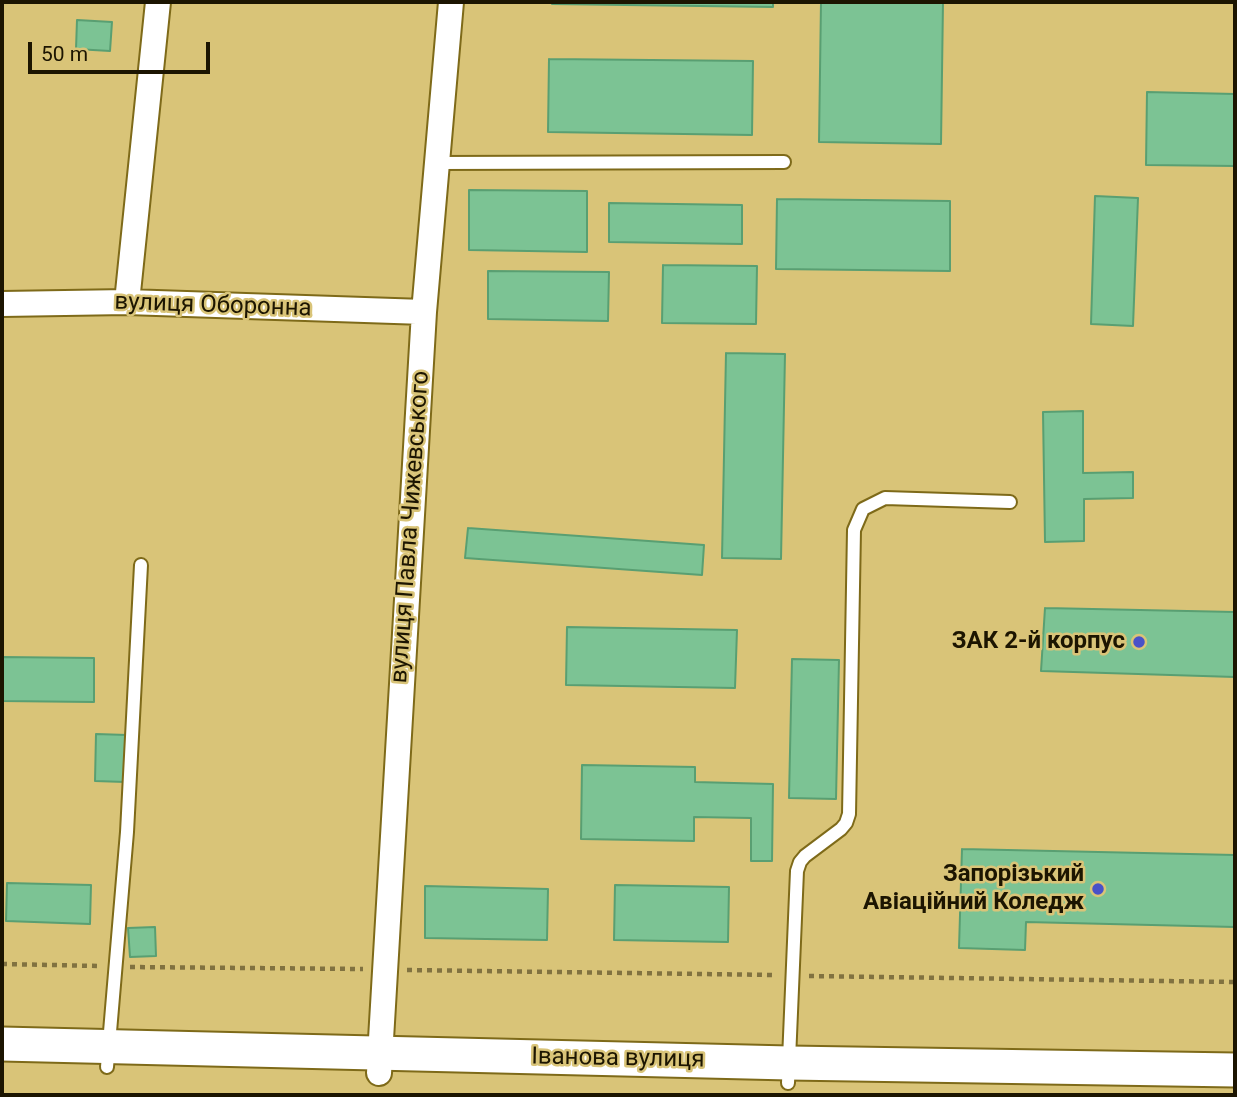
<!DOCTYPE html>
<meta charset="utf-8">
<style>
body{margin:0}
#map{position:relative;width:1237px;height:1097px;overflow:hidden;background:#d9c478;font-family:Roboto,sans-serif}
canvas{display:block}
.frame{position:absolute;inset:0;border:4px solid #1c1501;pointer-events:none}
.scale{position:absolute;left:28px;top:42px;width:182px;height:32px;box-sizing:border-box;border:4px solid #1c1501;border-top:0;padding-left:9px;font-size:21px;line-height:24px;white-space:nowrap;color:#1c1501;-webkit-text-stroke:5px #d9c478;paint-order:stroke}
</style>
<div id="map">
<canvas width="1237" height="1097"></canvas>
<div class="frame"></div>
<div class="scale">50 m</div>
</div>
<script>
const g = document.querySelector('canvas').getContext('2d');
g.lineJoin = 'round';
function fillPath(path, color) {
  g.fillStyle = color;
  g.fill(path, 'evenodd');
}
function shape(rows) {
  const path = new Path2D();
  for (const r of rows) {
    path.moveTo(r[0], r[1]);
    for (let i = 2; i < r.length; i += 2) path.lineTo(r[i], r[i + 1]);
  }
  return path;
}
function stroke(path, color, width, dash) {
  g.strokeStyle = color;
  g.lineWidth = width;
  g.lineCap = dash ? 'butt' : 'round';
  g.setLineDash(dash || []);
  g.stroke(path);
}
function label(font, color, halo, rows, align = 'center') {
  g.font = font + ' Roboto,sans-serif';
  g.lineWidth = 5;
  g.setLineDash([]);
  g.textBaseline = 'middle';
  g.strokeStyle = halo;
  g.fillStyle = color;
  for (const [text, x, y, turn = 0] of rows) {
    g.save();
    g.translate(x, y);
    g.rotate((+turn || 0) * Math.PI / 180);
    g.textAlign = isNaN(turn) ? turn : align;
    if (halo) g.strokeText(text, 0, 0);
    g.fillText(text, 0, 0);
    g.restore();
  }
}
const building = shape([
 [552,2,773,2,773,7,552,4,552,2],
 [821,2,943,2,941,144,819,142,821,2],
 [77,20,112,22,110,51,76,49,77,20],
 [549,59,753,61,752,135,548,132,549,59],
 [1147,92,1235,94,1235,166,1146,165,1147,92],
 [469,190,587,191,587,252,469,250,469,190],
 [1095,196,1138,198,1133,326,1091,324,1095,196],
 [777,199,950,201,950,271,776,269,777,199],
 [609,203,742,205,742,244,609,242,609,203],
 [663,265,757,266,756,324,662,323,663,265],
 [488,271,609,272,608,321,488,319,488,271],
 [726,353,785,354,781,559,722,558,726,353],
 [1083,411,1083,473,1133,472,1133,498,1084,499,1084,541,1045,542,1043,412,1083,411],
 [468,528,704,545,702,575,465,558,468,528],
 [1045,608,1235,612,1235,677,1041,671,1045,608],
 [567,627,737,630,735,688,566,685,567,627],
 [2,657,94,658,94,702,2,701,2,657],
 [792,659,839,660,836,799,789,798,792,659],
 [96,734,127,735,125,782,95,781,96,734],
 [582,765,695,767,695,782,773,784,772,861,751,861,751,818,694,817,694,841,581,839,582,765],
 [962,849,1235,855,1235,927,1026,922,1025,950,959,948,962,849],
 [7,883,91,885,90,924,6,921,7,883],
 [615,885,729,887,728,942,614,940,615,885],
 [425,886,548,889,547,940,425,938,425,886],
 [155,927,156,956,130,957,128,928,155,927]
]);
fillPath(building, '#7cc394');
stroke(building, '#599f72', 2);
const service = shape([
 [437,163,784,162],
 [107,1067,127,832,141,565],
 [788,1083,797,871,800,862,805,856,841,829,846,823,849,814,854,530,863,509,885,498,1010,502]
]);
const minor = shape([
 [127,302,158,2],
 [2,304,127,302,424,312],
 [379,1073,424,312,451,2]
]);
const secondary = shape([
 [2,1044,789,1063,1235,1070]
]);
stroke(service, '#7e6a19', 16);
stroke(minor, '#7e6a19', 28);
stroke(secondary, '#7e6a19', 37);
stroke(shape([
 [2,964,100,966],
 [130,967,363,969],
 [407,970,776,975],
 [809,976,1235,982]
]), '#817240', 4.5, [5, 5]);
stroke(service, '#fff', 12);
stroke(minor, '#fff', 24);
stroke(secondary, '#fff', 33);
stroke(shape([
 [2,1094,135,1095]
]), '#342b10', 2);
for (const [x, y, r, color] of [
 [1139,642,7,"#4952c8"],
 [1098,889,7,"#4952c8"]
]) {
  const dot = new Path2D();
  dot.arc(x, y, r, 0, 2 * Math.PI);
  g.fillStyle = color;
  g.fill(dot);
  stroke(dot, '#d9c478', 2.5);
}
label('24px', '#1c1501', '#d9c478', [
 ["вулиця Оборонна",213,306,2],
 ["вулиця Павла Чижевського",411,527,-86],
 ["Іванова вулиця",618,1059,1]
]);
label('bold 24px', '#1c1501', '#d9c478', [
 ["ЗАК 2-й корпус",1125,642],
 ["Запорізький",1084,875],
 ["Авіаційний Коледж",1084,903]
], 'right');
</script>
